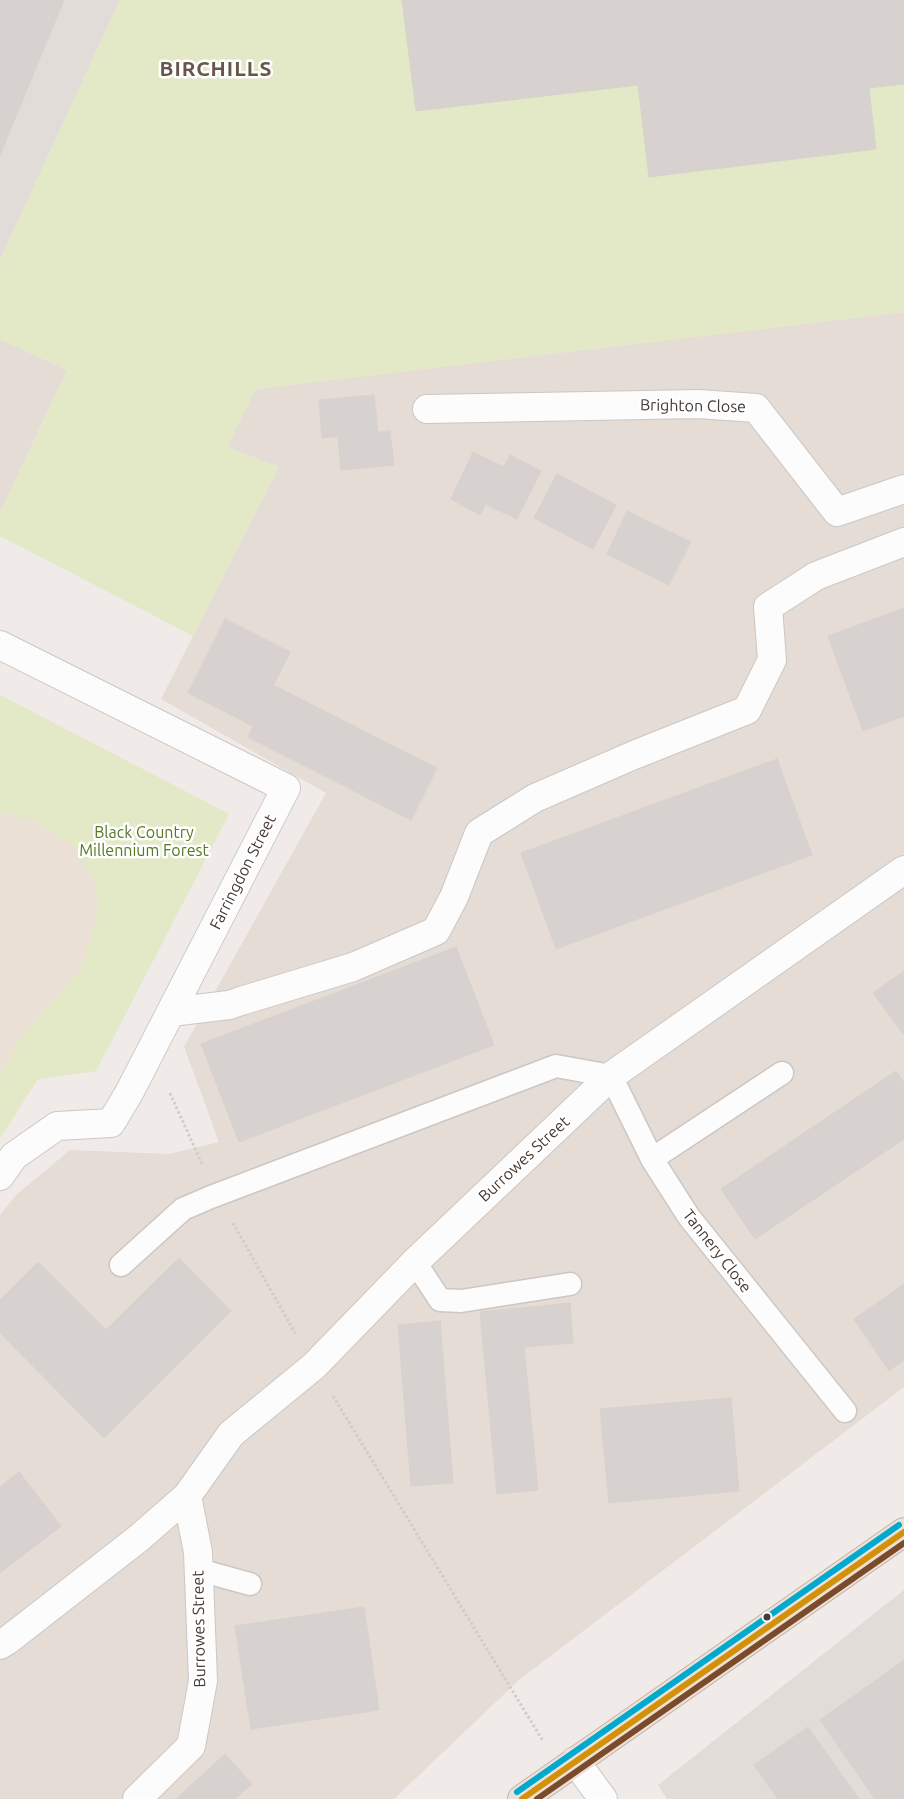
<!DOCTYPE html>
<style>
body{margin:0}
canvas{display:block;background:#f0ebe8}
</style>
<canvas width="904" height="1799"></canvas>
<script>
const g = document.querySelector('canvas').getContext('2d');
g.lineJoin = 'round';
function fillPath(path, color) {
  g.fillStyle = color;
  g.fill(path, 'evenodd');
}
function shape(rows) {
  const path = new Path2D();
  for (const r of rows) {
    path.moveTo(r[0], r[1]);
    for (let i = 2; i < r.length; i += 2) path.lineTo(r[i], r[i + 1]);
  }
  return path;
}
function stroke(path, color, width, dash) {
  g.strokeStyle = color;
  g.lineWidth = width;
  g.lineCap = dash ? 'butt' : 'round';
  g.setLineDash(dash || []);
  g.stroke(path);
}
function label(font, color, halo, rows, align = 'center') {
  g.font = font + ' Ubuntu,sans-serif';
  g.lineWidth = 5;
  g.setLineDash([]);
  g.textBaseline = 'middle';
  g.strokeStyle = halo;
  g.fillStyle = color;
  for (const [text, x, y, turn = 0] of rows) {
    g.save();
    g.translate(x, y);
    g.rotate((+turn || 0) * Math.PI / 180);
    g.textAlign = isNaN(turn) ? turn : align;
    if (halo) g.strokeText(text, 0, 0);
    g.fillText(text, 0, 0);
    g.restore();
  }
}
fillPath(shape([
 [904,312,904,1387,519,1680,394,1799,0,1799,0,1215,16,1195,70,1150,169,1154,219,1142,184,1047,326,793,161,699,279,467,227,447,255,389],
 [0,339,67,370,0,513]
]), '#e4dcd5');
fillPath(shape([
 [0,0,120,0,0,260],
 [904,1590,904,1799,667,1799,658,1785]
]), '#e2dcd9');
fillPath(shape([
 [0,695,229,814,96,1071,38,1079,0,1138]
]), '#ebe0d6');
fillPath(shape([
 [120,0,904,0,904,312,256,389,227,447,279,467,193,636,0,536,0,513,67,370,0,339,0,260],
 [0,695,229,814,96,1071,38,1079,0,1138,0,1077,19,1039,80,971,98,911,95,882,74,847,33,820,0,812]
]), '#e3e9c6');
const building = shape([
 [0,0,64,0,0,155,0,0],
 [402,0,904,0,904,84,869,88,876,149,649,177,638,85,416,111,402,0],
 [374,395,378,432,322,438,319,400,374,395],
 [390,431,394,465,341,470,338,436,390,431],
 [473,452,504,467,480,515,451,499,473,452],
 [510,455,541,471,517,519,485,504,510,455],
 [557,474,616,505,593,549,534,518,557,474],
 [627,511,691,542,669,585,607,554,627,511],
 [904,608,904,716,863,731,828,636,904,608],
 [225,619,290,652,253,726,188,693,225,619],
 [273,685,437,768,411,820,248,737,273,685],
 [777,759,812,855,556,949,521,853,777,759],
 [456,947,494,1045,239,1142,201,1044,456,947],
 [904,971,904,1035,873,993,904,971],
 [896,1071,904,1083,904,1139,755,1239,721,1189,896,1071],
 [179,1258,231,1311,104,1438,0,1333,0,1300,38,1262,106,1330,179,1258],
 [904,1284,904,1360,889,1371,854,1319,904,1284],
 [570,1303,573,1343,524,1347,538,1490,497,1494,480,1312,570,1303],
 [440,1321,453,1483,411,1486,398,1325,440,1321],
 [731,1398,739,1491,609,1503,600,1409,731,1398],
 [19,1472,61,1526,0,1573,0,1487,19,1472],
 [364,1607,379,1710,251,1729,235,1626,364,1607],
 [904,1660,904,1722,875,1681,904,1660],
 [875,1681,904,1722,904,1799,875,1799,820,1720,875,1681],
 [808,1727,859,1799,778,1799,754,1765,808,1727],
 [225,1754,252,1784,235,1799,176,1799,225,1754]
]);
fillPath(building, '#d7d2cf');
stroke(building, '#d8d2cd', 1);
const lane = shape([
 [652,1159,782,1073],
 [415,1262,440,1300,461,1301,570,1284],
 [121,1265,183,1209,211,1197,556,1066,611,1076,652,1159,689,1217,845,1411],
 [199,1570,250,1584]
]);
const street = shape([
 [427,409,698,404,756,408,837,512,904,489],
 [0,645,286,788,129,1093,111,1123,57,1126,14,1156,0,1176],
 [171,1012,229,1005,241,1001,353,967,436,931,454,897,479,833,535,798,634,755,747,710,772,660,768,607,816,576,904,542],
 [0,1645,8,1640,139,1538,187,1496,231,1434,314,1366,415,1262,611,1076,904,870],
 [575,1761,603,1799],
 [137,1799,191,1746,203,1681,198,1552,187,1496]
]);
const highway = shape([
 [522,1799,904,1532]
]);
stroke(lane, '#ccc7c4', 25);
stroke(street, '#ccc7c4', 30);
stroke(highway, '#c8b2a3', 30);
stroke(shape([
 [170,1093,202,1164],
 [233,1223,295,1333],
 [333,1396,543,1741]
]), '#d0ccc9', 3, [2.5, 2.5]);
stroke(lane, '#fdfcfc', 22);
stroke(street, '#fdfcfc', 28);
stroke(highway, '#ece1d8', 28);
stroke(shape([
 [522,1799,904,1532]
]), '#d3910a', 6);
stroke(shape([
 [537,1799,904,1543]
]), '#7a4b2a', 6);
stroke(shape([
 [517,1792,899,1525]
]), '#00a9ce', 6);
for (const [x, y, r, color] of [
 [767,1617,4.5,"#453b34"]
]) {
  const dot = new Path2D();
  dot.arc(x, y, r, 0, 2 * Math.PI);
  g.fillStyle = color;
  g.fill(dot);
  stroke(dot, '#fff', 2);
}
label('16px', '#453b34', '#fff', [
 ["Brighton Close",693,406,1],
 ["Farringdon Street",243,872,-63],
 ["Burrowes Street",524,1159,-43],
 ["Tannery Close",717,1251,52],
 ["Burrowes Street",199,1629,-91]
]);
label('16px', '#557826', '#fff', [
 ["Black Country",144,833],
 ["Millennium Forest",144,851]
]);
g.letterSpacing = '1px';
label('bold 21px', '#68564b', '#fff', [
 ["BIRCHILLS",216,69]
]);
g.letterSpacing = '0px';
</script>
